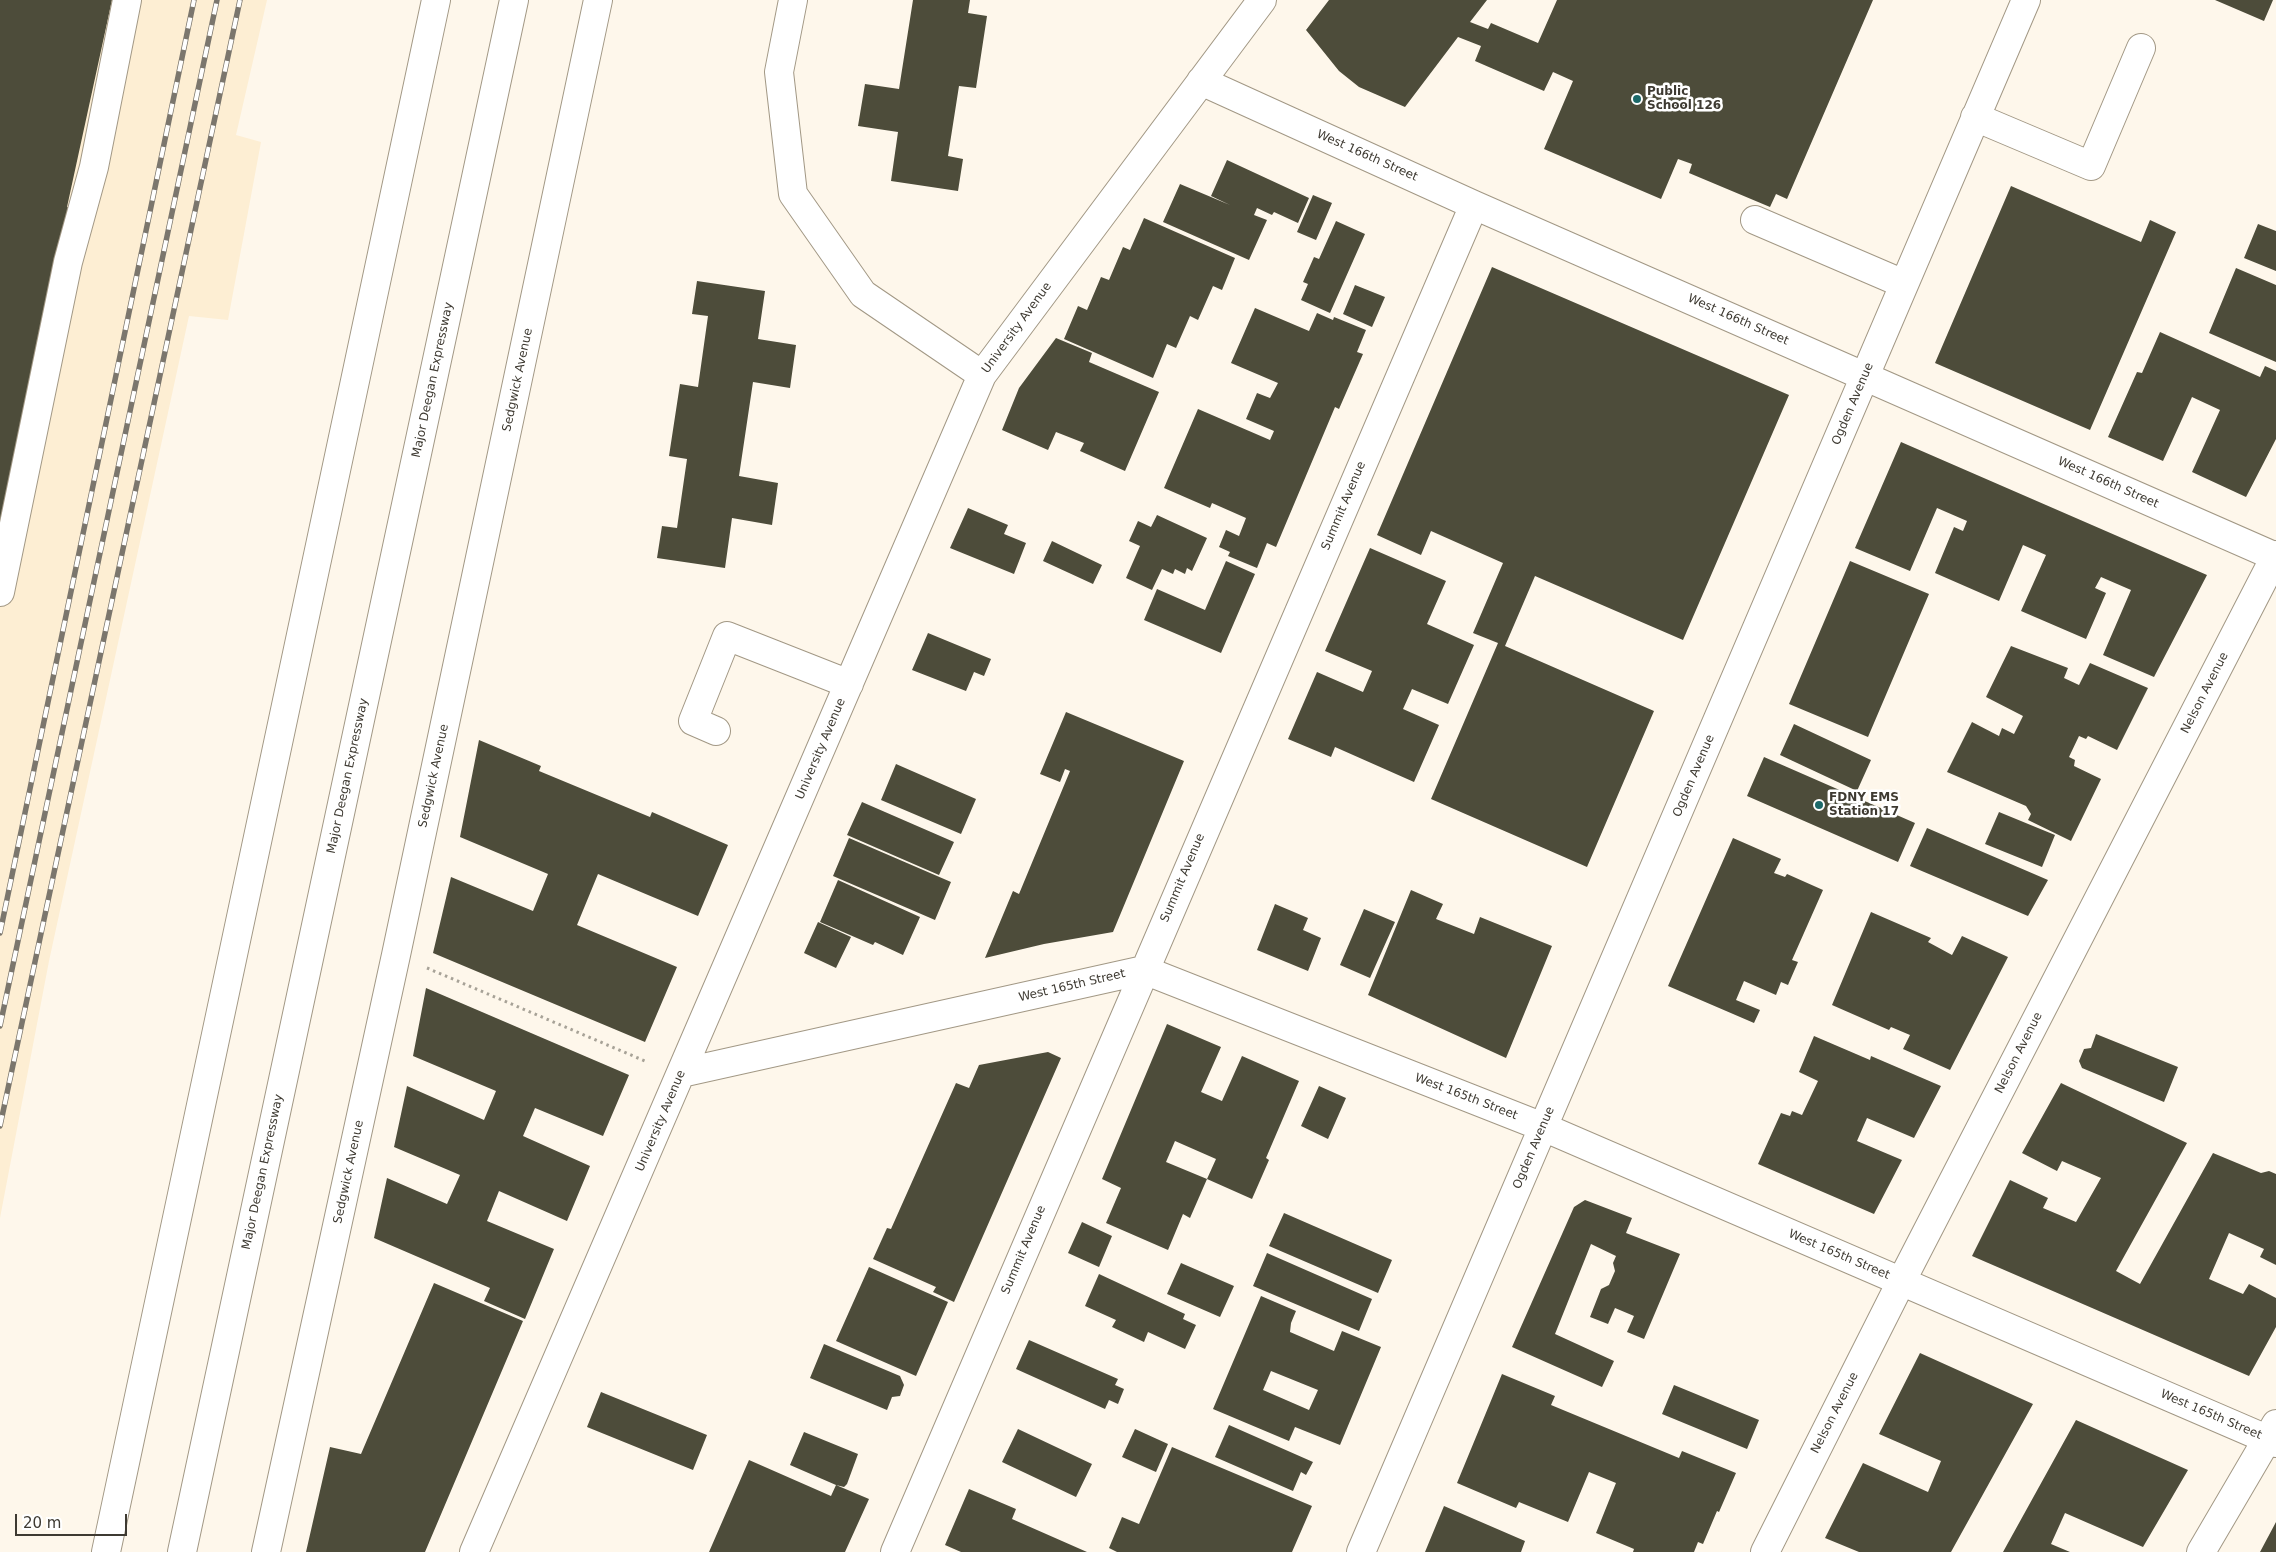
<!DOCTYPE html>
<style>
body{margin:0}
#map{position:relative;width:2276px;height:1552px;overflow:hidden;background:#fef7eb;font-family:"DejaVu Sans",sans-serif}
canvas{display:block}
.scale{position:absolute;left:15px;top:1514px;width:112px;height:22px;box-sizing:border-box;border:2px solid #3e3a32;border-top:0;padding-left:6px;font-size:15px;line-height:18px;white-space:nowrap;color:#3e3a32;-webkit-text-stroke:4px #fff;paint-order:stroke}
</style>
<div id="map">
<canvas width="2276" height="1552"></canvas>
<div class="scale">20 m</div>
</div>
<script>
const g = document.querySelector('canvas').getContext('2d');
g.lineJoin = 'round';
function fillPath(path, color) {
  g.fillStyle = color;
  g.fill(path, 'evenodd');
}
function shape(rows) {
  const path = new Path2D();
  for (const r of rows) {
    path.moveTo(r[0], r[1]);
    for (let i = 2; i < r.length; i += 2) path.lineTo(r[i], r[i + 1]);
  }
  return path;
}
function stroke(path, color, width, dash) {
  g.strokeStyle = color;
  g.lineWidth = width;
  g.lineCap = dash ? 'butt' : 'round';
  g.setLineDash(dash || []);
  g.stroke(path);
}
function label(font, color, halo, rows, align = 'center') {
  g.font = font + ' "DejaVu Sans",sans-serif';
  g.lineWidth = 5;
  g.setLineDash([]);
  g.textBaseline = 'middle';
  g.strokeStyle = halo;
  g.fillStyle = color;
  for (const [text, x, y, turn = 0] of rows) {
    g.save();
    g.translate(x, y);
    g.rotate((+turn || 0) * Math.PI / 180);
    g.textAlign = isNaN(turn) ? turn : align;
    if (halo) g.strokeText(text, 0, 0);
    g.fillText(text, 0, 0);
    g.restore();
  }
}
fillPath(shape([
 [0,0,267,0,236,135,261,142,228,320,189,316,49,961,0,1218]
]), '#fdeed3');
fillPath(shape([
 [0,0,112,0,67,207,71,208,0,533],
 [913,0,970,0,968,13,987,16,976,88,959,86,948,156,963,159,958,191,891,181,898,132,858,126,865,84,899,89],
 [1329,0,1487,0,1470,22,1488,29,1491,23,1538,43,1557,0,1873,0,1787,199,1776,194,1770,207,1689,173,1692,164,1678,159,1661,199,1544,149,1573,81,1553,72,1544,91,1475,61,1481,46,1458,37,1405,107,1359,87,1339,71,1306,30],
 [2215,0,2273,0,2264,21],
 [1227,160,1309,198,1298,223,1274,212,1272,215,1257,208,1254,215,1267,220,1249,260,1163,222,1180,184,1230,205,1211,196],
 [2011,186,2141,242,2150,220,2176,232,2090,430,1935,363],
 [1313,195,1332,203,1316,240,1297,232],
 [1144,218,1235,258,1222,290,1213,286,1198,320,1190,316,1176,348,1167,344,1153,378,1064,339,1078,306,1087,310,1101,277,1109,280,1123,247,1130,250],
 [1336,221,1365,234,1330,313,1301,300,1308,284,1303,282,1314,257,1319,259],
 [2258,224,2276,231,2276,271,2244,258],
 [1492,267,1789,395,1683,640,1535,576,1505,646,1654,711,1587,867,1431,799,1498,643,1473,633,1503,563,1431,531,1421,555,1377,535],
 [2236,268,2276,285,2276,362,2209,333],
 [697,281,765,291,758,339,796,345,790,388,753,382,739,476,778,483,772,525,732,518,725,568,657,558,662,526,677,528,687,459,669,456,680,384,698,387,708,316,692,314],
 [1355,285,1385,297,1372,327,1343,314],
 [1255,308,1309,331,1317,313,1333,320,1334,317,1366,330,1357,352,1363,354,1339,409,1335,407,1276,547,1267,543,1257,568,1228,556,1230,552,1219,547,1226,530,1239,536,1246,518,1212,503,1210,508,1164,488,1198,409,1270,440,1274,431,1246,419,1257,393,1270,398,1278,383,1231,363],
 [2160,332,2260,377,2265,366,2276,371,2276,439,2246,497,2192,472,2220,410,2192,397,2163,461,2108,437,2137,372,2142,373],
 [1056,338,1092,353,1089,362,1159,392,1125,471,1080,451,1084,443,1056,432,1048,450,1002,430,1019,388],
 [1901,442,2207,575,2154,677,2103,655,2131,590,2101,577,2095,588,2106,593,2086,639,2021,611,2046,555,2023,545,1999,601,1935,573,1954,527,1963,531,1967,521,1937,508,1910,571,1855,548],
 [968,508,1008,525,1004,534,1026,543,1014,574,950,548],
 [1157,515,1207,538,1192,571,1187,568,1185,574,1175,569,1173,574,1162,569,1152,590,1126,578,1140,546,1129,541,1138,521,1151,527],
 [1052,541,1102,565,1093,584,1043,561],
 [1370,548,1446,581,1427,624,1474,645,1448,704,1412,689,1403,709,1439,725,1414,782,1335,747,1331,757,1288,739,1317,672,1363,692,1372,671,1325,651],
 [1226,561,1255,574,1221,653,1144,620,1157,589,1205,610],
 [1850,561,1929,594,1868,737,1789,704],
 [928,633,991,659,984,676,974,672,966,691,912,670],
 [2011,646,2068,668,2064,678,2079,685,2090,663,2148,688,2117,750,2088,736,2086,739,2079,736,2069,757,2075,760,2074,766,2101,779,2071,841,2028,820,2031,814,2026,806,1947,772,1972,722,1999,736,2002,728,2014,734,2023,716,1986,697],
 [1066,712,1184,761,1113,932,1044,944,985,958,1013,891,1019,894,1070,771,1065,769,1060,782,1040,774],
 [1794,724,1871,760,1857,791,1780,755],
 [479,740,541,766,539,771,650,817,652,812,728,845,698,916,598,874,577,925,677,967,645,1042,433,953,451,877,533,911,548,874,460,837],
 [1764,757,1915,823,1898,862,1747,796],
 [896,764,976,799,961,834,881,800],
 [862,802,954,842,939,875,847,835],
 [1999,812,2055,835,2042,867,1985,844],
 [1927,828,2048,880,2028,916,1910,866],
 [849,838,951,882,935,920,833,876],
 [1733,838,1781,859,1774,873,1785,877,1787,874,1823,890,1792,960,1798,962,1788,985,1781,982,1776,995,1744,981,1736,1000,1760,1010,1754,1023,1668,986],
 [838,880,920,917,903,955,875,942,873,945,820,922],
 [1411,890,1443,904,1436,919,1474,934,1480,917,1552,946,1506,1058,1368,995],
 [1275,904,1308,918,1303,930,1321,938,1308,971,1257,950],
 [1364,909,1395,922,1370,978,1340,965],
 [1871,912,1931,938,1928,942,1952,955,1962,936,2008,957,1950,1070,1903,1049,1910,1035,1891,1027,1889,1030,1832,1005],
 [818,922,851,937,836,968,804,953],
 [426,988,629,1075,603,1136,535,1108,523,1136,590,1166,567,1221,499,1191,487,1221,554,1249,525,1319,484,1301,490,1288,374,1238,387,1178,447,1204,460,1175,394,1147,407,1086,484,1120,496,1091,413,1056],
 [1167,1024,1221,1047,1201,1092,1222,1101,1242,1056,1299,1081,1266,1158,1269,1160,1252,1199,1207,1179,1190,1218,1183,1214,1168,1250,1106,1223,1121,1188,1102,1179],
 [1175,1141,1216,1159,1207,1179,1166,1162],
 [2096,1034,2178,1067,2164,1102,2082,1068,2079,1061,2084,1049,2091,1048],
 [1814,1036,1870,1060,1871,1056,1941,1086,1914,1138,1867,1118,1857,1141,1902,1160,1874,1214,1758,1164,1781,1113,1790,1116,1792,1111,1802,1115,1818,1081,1799,1072],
 [1048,1052,1061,1058,954,1302,933,1292,936,1287,873,1259,887,1228,891,1229,956,1083,969,1088,979,1065],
 [2061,1083,2187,1143,2116,1271,2140,1284,2213,1153,2261,1173,2269,1171,2276,1174,2276,1265,2260,1257,2264,1249,2229,1233,2209,1279,2243,1294,2249,1284,2276,1298,2276,1327,2249,1376,1972,1256,2010,1180,2048,1198,2043,1208,2076,1222,2101,1178,2062,1161,2057,1171,2022,1153],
 [1319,1086,1346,1098,1328,1139,1301,1126],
 [1585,1200,1632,1218,1626,1233,1680,1254,1644,1339,1627,1332,1634,1316,1615,1308,1608,1324,1590,1317,1601,1289,1609,1285,1615,1271,1613,1263,1616,1256,1591,1244,1555,1334,1614,1361,1602,1387,1512,1347,1574,1207],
 [1284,1213,1392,1260,1378,1293,1269,1246],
 [1082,1222,1112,1236,1099,1267,1068,1253],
 [1267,1253,1372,1299,1359,1331,1253,1286],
 [1181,1263,1234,1286,1220,1317,1167,1294],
 [869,1267,948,1302,916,1376,836,1341],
 [1099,1274,1185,1314,1183,1319,1196,1325,1185,1349,1148,1332,1144,1342,1112,1327,1116,1320,1085,1306],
 [434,1283,523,1321,425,1552,306,1552,330,1447,361,1454],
 [1261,1296,1296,1311,1291,1323,1290,1332,1334,1351,1342,1331,1381,1347,1340,1445,1295,1427,1289,1441,1213,1409],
 [1271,1371,1318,1390,1309,1410,1263,1390],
 [1029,1340,1118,1379,1115,1385,1124,1389,1118,1404,1109,1400,1105,1409,1016,1369],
 [824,1344,900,1376,904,1385,900,1396,892,1397,887,1410,810,1378],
 [1920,1353,2033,1404,1951,1552,1859,1552,1825,1538,1863,1463,1928,1492,1941,1461,1879,1434],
 [1502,1374,1555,1396,1551,1405,1679,1458,1682,1451,1736,1473,1719,1512,1717,1511,1703,1544,1698,1542,1694,1552,1633,1552,1634,1549,1596,1533,1616,1483,1589,1472,1568,1522,1519,1502,1516,1508,1457,1483],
 [1674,1385,1759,1420,1747,1449,1662,1414],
 [601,1392,707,1435,693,1470,587,1427],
 [2076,1420,2188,1470,2143,1547,2065,1513,2051,1544,2070,1552,2003,1552],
 [1229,1425,1313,1462,1306,1475,1301,1472,1293,1491,1215,1457],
 [1018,1429,1092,1464,1076,1497,1002,1462],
 [1135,1429,1168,1444,1156,1472,1122,1457],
 [804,1432,858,1454,847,1484,844,1487,836,1485,869,1499,845,1552,709,1552,749,1460,831,1496,836,1485,790,1465],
 [1172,1447,1312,1506,1292,1552,1117,1552,1109,1548,1122,1517,1139,1524],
 [969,1489,1016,1509,1012,1519,1087,1552,961,1552,945,1545],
 [1444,1506,1525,1541,1521,1552,1425,1552],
 [2276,1522,2276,1552,2260,1552]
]), '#4d4c3a');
const minor = shape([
 [793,0,779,72,793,194,863,294,982,375],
 [1201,81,1474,205,2276,557],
 [1975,117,2091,166,2141,48],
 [1755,220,1904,284],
 [0,592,68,262,94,167,127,0],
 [716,731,693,721,727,636,849,684],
 [681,1073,1144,970,1543,1127,2276,1443],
 [474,1552,982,375,1262,0],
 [895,1552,1474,205],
 [1361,1552,2026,0],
 [1765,1552,1901,1282,2276,555],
 [2201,1552,2276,1424]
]);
const major = shape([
 [266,1552,396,955,598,0]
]);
const highway = shape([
 [106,1552,436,0],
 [182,1552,514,0]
]);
stroke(minor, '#a29885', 30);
stroke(major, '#a29885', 30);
stroke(highway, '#a29885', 30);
stroke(shape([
 [427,968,645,1061]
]), '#a7a297', 3, [2.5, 4]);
stroke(minor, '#fff', 28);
stroke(major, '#fff', 28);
stroke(highway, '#fff', 28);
const rail = shape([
 [0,933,194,0],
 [0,1026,217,0],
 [0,1126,240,0]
]);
stroke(rail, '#7b766d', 5.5);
stroke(rail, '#fff', 4, [11]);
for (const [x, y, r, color] of [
 [1637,99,5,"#1c6969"],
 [1819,805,5,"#1c6969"]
]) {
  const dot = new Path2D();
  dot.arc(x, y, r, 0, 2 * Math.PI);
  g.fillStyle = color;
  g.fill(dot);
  stroke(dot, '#fff', 2);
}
label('bold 12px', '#3e3a32', '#fff', [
 ["Public",1647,92],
 ["School 126",1647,106],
 ["FDNY EMS",1829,798],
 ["Station 17",1829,812]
], 'left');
label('12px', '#3e3a32', '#fff', [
 ["West 166th Street",1367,156,24],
 ["West 166th Street",1738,320,24],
 ["University Avenue",1017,328,-54],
 ["Major Deegan Expressway",433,380,-78],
 ["Sedgwick Avenue",518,380,-78],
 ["Ogden Avenue",1853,404,-67],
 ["West 166th Street",2108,483,24],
 ["Summit Avenue",1344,506,-67],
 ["Nelson Avenue",2205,693,-63],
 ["University Avenue",821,749,-67],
 ["Major Deegan Expressway",348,776,-78],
 ["Sedgwick Avenue",434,776,-78],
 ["Ogden Avenue",1694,776,-67],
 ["Summit Avenue",1183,878,-67],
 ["West 165th Street",1072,986,-13],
 ["Nelson Avenue",2019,1053,-63],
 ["West 165th Street",1466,1097,21],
 ["University Avenue",661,1121,-67],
 ["Ogden Avenue",1534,1148,-67],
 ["Major Deegan Expressway",263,1172,-78],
 ["Sedgwick Avenue",349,1172,-78],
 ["Summit Avenue",1024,1250,-67],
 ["West 165th Street",1839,1255,23],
 ["Nelson Avenue",1835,1413,-63],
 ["West 165th Street",2211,1415,23]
]);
</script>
